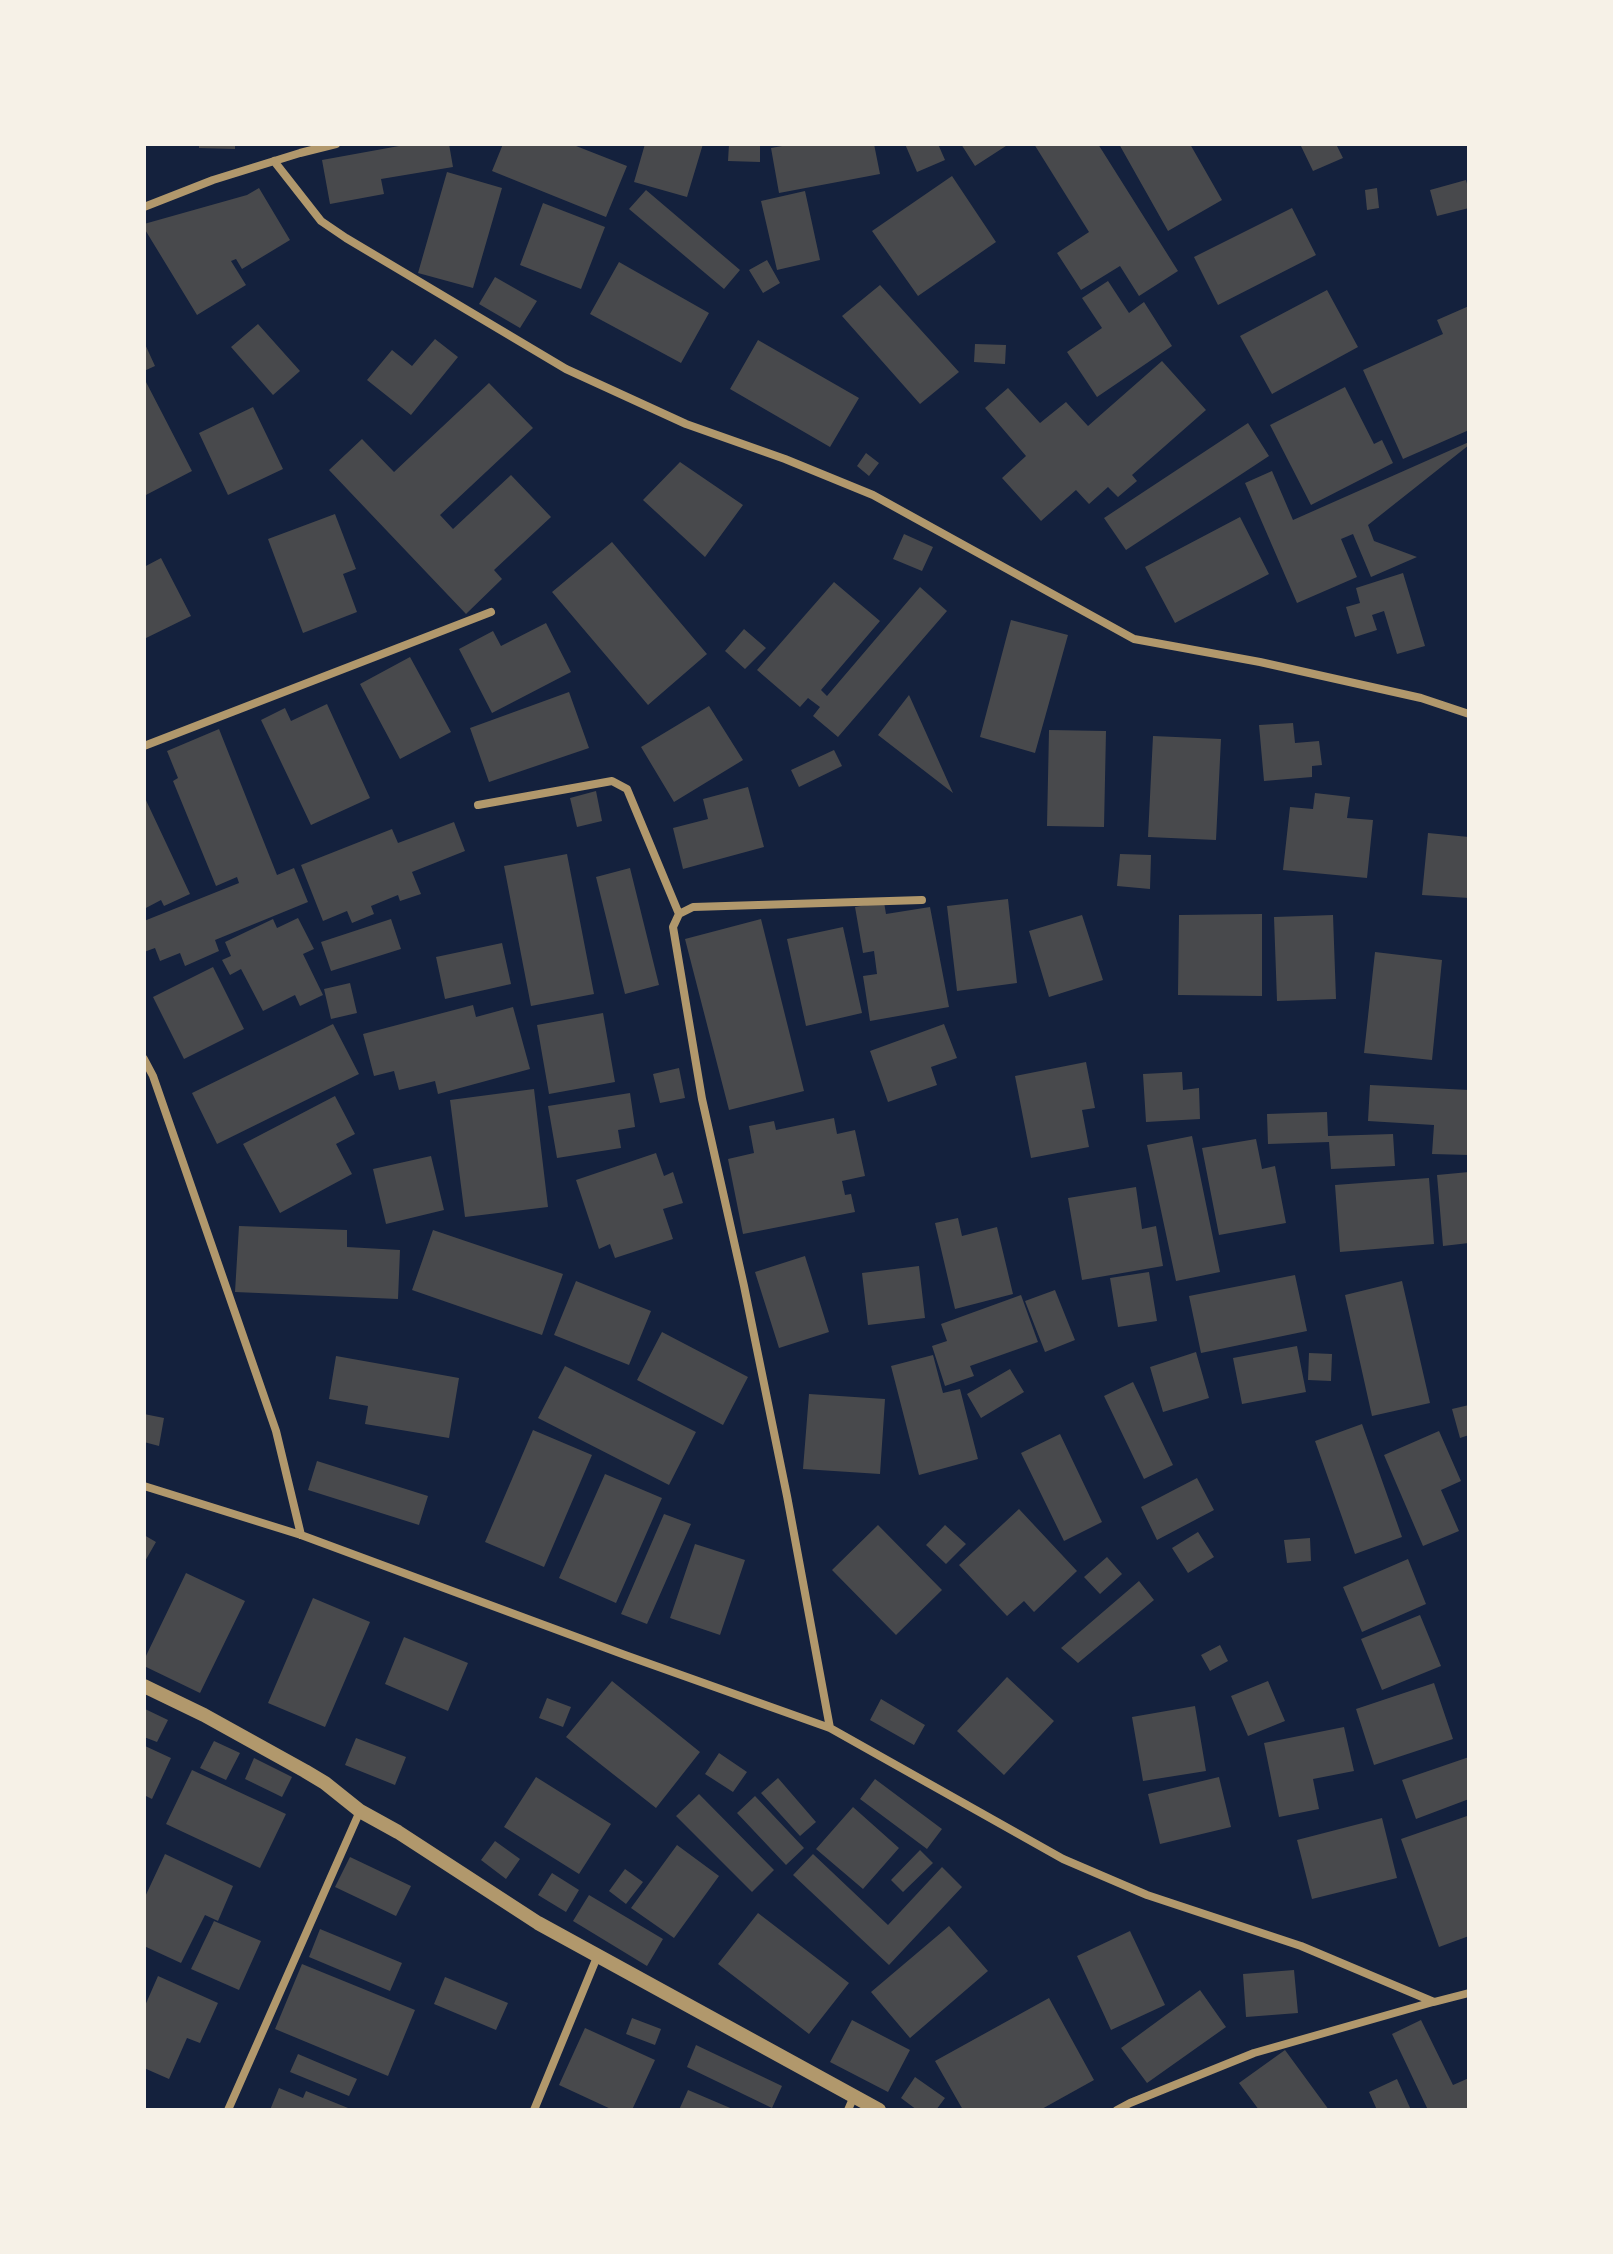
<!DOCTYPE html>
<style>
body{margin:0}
#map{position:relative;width:1613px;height:2254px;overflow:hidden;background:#14213d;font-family:Lato,sans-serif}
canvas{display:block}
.frame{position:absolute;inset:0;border:146px solid #f6f1e7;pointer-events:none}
</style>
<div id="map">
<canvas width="1613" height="2254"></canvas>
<div class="frame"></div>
</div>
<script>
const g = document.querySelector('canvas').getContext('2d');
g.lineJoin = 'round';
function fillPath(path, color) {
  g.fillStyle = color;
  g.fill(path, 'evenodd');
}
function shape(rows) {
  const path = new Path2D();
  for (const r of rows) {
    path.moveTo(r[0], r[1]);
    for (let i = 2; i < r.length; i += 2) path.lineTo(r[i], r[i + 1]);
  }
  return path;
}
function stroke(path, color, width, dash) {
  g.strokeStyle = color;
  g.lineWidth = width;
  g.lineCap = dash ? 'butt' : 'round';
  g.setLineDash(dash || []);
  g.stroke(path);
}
fillPath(shape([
 [199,144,235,144,235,149,199,148],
 [410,144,449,144,453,167,381,179,384,194,330,204,322,160],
 [503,144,571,144,627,166,606,217,492,171],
 [645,144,703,144,687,197,634,182],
 [729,144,760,144,760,162,728,161],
 [793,144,874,144,880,174,779,193,771,148],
 [905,144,938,144,945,160,917,172],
 [961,144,1009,144,975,166],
 [1034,144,1098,144,1178,271,1139,296,1120,266,1081,290,1057,253,1089,232],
 [1119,144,1190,144,1222,200,1168,231],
 [1300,144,1336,144,1343,158,1313,171],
 [447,172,502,188,473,288,418,273],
 [952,176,996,242,918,296,872,231],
 [1466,180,1469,191,1469,208,1437,216,1430,190],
 [259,188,290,240,242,269,236,259,231,261,246,285,197,315,144,228,144,224,247,195],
 [1377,188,1379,208,1367,210,1365,190],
 [646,190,740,270,724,289,629,209],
 [805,191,820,260,777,270,761,201],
 [543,203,605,227,581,289,520,265],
 [1292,208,1316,255,1218,305,1194,257],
 [767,260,780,283,763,293,749,270],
 [619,262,709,313,681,363,590,314],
 [495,277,537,301,520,328,479,304],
 [1108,281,1129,313,1144,302,1172,346,1097,397,1067,352,1102,328,1082,298],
 [880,285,959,372,920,404,842,316],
 [1327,290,1358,347,1272,394,1240,336],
 [1469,306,1469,430,1403,459,1363,370,1443,334,1437,320],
 [258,324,300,371,273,395,231,347],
 [435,339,458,357,411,415,367,380,392,350,412,366],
 [758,340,859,398,830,447,730,389],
 [144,342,155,366,144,371],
 [975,344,1006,345,1005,364,974,362],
 [1162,361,1206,410,1132,475,1137,481,1118,497,1108,487,1089,504,1076,490,1041,521,1002,478,1026,456,985,408,1008,388,1040,423,1066,402,1088,426],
 [146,382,192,471,144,496,144,384],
 [489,383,533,428,440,515,453,529,511,475,551,517,494,570,502,579,466,614,329,470,362,439,394,472],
 [1345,387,1374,444,1382,440,1393,463,1311,505,1270,425],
 [253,407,283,469,228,495,199,433],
 [1248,423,1269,456,1126,550,1104,518],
 [1469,442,1469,445,1368,525,1374,541,1417,557,1371,577,1353,534,1341,539,1357,577,1297,603,1245,483,1272,471,1293,520],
 [866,453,879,463,869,476,857,466],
 [680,462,743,505,705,557,643,500],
 [335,514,356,569,343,574,357,612,303,633,268,539],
 [1240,517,1269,574,1175,623,1145,567],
 [904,534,933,547,922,571,893,559],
 [612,542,707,654,648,705,552,592],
 [161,558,191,616,144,639,144,567],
 [1403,573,1425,646,1397,654,1384,611,1372,615,1377,630,1355,637,1346,607,1360,603,1356,588],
 [834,582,880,621,821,690,827,696,920,587,947,611,838,737,813,716,820,707,808,698,800,707,757,670],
 [1011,620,1068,635,1035,753,980,737],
 [546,623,571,672,492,713,459,649,493,631,501,646],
 [744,629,766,648,745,669,725,651],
 [410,657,451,732,400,759,360,684],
 [569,692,589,748,489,782,470,728],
 [909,695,953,793,878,735],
 [327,704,370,798,311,825,261,720,285,708,291,721],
 [709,706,743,760,674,802,641,747],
 [1293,723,1295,743,1319,741,1322,765,1312,766,1312,777,1264,781,1259,725],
 [219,729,277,875,294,868,308,902,215,940,219,951,185,966,180,953,160,961,155,948,144,952,144,921,239,883,237,877,216,886,173,781,178,778,167,751],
 [1049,730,1106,731,1104,827,1047,826],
 [1153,736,1221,739,1216,840,1148,837],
 [834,750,842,766,799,787,791,770],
 [748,787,764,847,683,869,673,828,708,819,703,799],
 [596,791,602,821,577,827,570,798],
 [1315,793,1350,797,1347,818,1373,820,1367,878,1283,870,1290,807,1313,809],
 [144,796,190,894,164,906,161,900,144,909],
 [454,822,465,851,412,872,421,894,400,901,398,895,371,906,374,914,352,923,347,911,323,921,301,865,392,829,398,843],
 [1428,833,1469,837,1469,898,1422,895],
 [567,854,594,994,531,1006,504,866],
 [1120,854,1151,855,1150,889,1117,886],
 [630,868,659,985,625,994,596,877],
 [1008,899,1017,983,957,991,947,906],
 [884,902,886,914,930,907,949,1007,870,1021,863,976,877,974,874,951,863,953,855,907],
 [1262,914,1262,996,1178,995,1179,915],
 [1082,915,1103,980,1049,997,1029,931],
 [1333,915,1336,999,1277,1001,1274,917],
 [298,918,314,949,303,954,323,995,300,1006,295,995,263,1011,241,969,230,975,222,960,231,956,225,942,273,919,277,928],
 [391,919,401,949,331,971,321,942],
 [761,919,804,1091,729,1110,685,939],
 [843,927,862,1013,806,1026,787,939],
 [502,943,511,984,445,999,436,957],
 [1375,952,1442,960,1432,1060,1364,1053],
 [213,967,244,1029,184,1059,153,997],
 [350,983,357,1013,331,1019,324,989],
 [473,1005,476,1017,513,1007,530,1069,438,1094,435,1081,399,1090,394,1071,374,1076,363,1034],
 [603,1013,615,1082,549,1094,537,1025],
 [333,1024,359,1074,217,1144,192,1093],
 [944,1024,957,1058,931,1067,937,1085,888,1102,870,1051],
 [1086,1062,1095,1108,1082,1110,1089,1147,1031,1158,1015,1076],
 [679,1068,685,1098,660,1103,653,1074],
 [1182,1072,1183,1090,1199,1088,1200,1119,1146,1122,1143,1074],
 [1370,1085,1469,1090,1469,1155,1432,1154,1434,1125,1368,1121],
 [534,1089,548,1207,465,1217,450,1100],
 [630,1093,635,1127,618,1130,621,1148,557,1158,548,1106],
 [335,1096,355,1134,336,1144,352,1174,280,1213,243,1144],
 [1327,1112,1328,1136,1393,1134,1395,1166,1331,1169,1329,1142,1268,1144,1267,1114],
 [834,1118,837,1134,855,1130,865,1176,842,1181,845,1195,851,1194,855,1212,743,1234,728,1159,754,1153,749,1126,774,1121,776,1130],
 [1192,1136,1220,1272,1176,1281,1147,1145],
 [1256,1139,1262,1169,1275,1166,1286,1223,1219,1235,1202,1148],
 [656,1153,664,1176,673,1172,683,1203,663,1209,673,1239,615,1258,610,1244,599,1249,576,1180],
 [431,1156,444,1210,386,1224,373,1169],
 [1469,1172,1469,1243,1443,1246,1437,1175],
 [1429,1178,1434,1244,1340,1252,1335,1185],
 [1136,1187,1142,1229,1156,1226,1163,1266,1082,1280,1068,1198],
 [958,1218,962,1236,997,1227,1013,1294,955,1309,935,1223],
 [239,1226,347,1230,347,1247,400,1250,398,1299,235,1292],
 [433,1230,563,1274,542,1335,412,1290],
 [805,1256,829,1332,779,1348,755,1272],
 [919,1266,925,1318,868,1325,862,1273],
 [1149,1272,1157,1321,1118,1327,1110,1278],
 [1295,1275,1307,1331,1201,1353,1189,1296],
 [576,1281,651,1311,629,1365,554,1335],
 [1402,1281,1430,1403,1372,1416,1345,1295],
 [1055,1290,1075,1340,1045,1352,1025,1301],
 [1021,1295,1038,1342,970,1366,974,1376,945,1386,932,1346,947,1341,941,1324],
 [662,1332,748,1377,723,1425,637,1380],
 [1297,1346,1306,1392,1242,1404,1233,1358],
 [1196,1352,1209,1398,1163,1412,1150,1367],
 [1309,1353,1332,1354,1331,1381,1308,1380],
 [933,1355,943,1393,960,1389,978,1459,919,1475,891,1366],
 [336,1356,459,1378,449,1438,365,1424,368,1406,329,1399],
 [565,1366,696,1432,669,1485,538,1418],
 [1010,1369,1024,1392,981,1418,967,1394],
 [1133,1382,1173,1465,1144,1479,1104,1396],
 [809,1394,885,1399,880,1474,803,1469],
 [1469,1405,1469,1435,1460,1438,1452,1409],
 [144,1414,164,1418,159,1446,144,1442],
 [1362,1424,1402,1537,1355,1554,1315,1441],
 [533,1430,592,1455,544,1567,485,1542],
 [1439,1431,1461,1481,1441,1490,1459,1531,1423,1546,1384,1455],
 [1060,1434,1102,1522,1064,1541,1021,1453],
 [317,1461,428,1496,419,1525,308,1490],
 [605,1474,662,1498,616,1603,559,1578],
 [1197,1478,1214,1510,1157,1540,1141,1507],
 [1019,1509,1077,1571,1034,1612,1024,1601,1007,1616,959,1565],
 [664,1514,691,1524,647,1624,621,1614],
 [878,1525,942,1590,896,1635,832,1570],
 [945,1525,966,1544,946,1564,926,1545],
 [1198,1532,1214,1557,1188,1573,1172,1548],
 [144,1535,156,1542,144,1563],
 [1310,1538,1311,1561,1287,1563,1284,1540],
 [695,1544,745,1560,720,1635,670,1618],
 [1107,1557,1122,1574,1100,1594,1084,1577],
 [1408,1559,1426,1604,1362,1632,1343,1587],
 [186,1573,245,1601,200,1693,144,1666,144,1660],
 [1139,1581,1154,1600,1078,1663,1061,1648],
 [313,1598,370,1622,325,1727,268,1703],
 [1420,1615,1441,1666,1382,1690,1361,1639],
 [404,1637,468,1663,448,1711,385,1684],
 [1220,1645,1228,1661,1210,1671,1201,1655],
 [1007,1677,1054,1721,1004,1775,957,1731],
 [612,1681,700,1752,656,1808,566,1737],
 [1268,1681,1285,1721,1248,1736,1231,1696],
 [1434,1683,1453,1739,1374,1765,1356,1709],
 [547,1698,571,1707,563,1727,539,1718],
 [881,1699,925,1725,914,1745,870,1720],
 [1195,1706,1206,1771,1143,1781,1132,1717],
 [145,1709,168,1720,157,1742,144,1737],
 [1344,1727,1354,1771,1313,1779,1319,1809,1279,1817,1264,1743],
 [356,1738,406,1757,395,1785,345,1765],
 [214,1741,240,1753,226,1780,200,1768],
 [145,1746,171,1758,152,1799,144,1795],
 [719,1753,747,1772,733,1792,705,1774],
 [1469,1757,1469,1799,1416,1819,1402,1780],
 [254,1758,292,1777,282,1797,245,1779],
 [192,1770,286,1814,260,1868,166,1824],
 [536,1777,611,1824,579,1874,504,1827],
 [1219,1777,1231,1827,1160,1844,1148,1794],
 [778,1778,816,1822,800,1836,761,1793],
 [875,1779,942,1829,927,1849,860,1799],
 [699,1794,774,1870,752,1892,676,1816],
 [755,1796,804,1848,786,1865,737,1813],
 [853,1807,899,1848,863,1889,816,1849],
 [1467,1816,1469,1822,1469,1936,1439,1947,1401,1839],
 [1382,1818,1397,1878,1312,1899,1297,1840],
 [495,1841,520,1859,506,1879,481,1860],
 [677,1845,719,1876,674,1938,631,1908],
 [920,1850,933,1863,903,1892,891,1880],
 [165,1854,233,1886,218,1921,205,1915,181,1963,144,1946,144,1899],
 [813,1854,888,1925,942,1867,962,1887,889,1965,793,1875],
 [350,1857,411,1886,396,1916,335,1887],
 [625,1869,643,1882,626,1904,609,1891],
 [552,1873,579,1890,566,1912,538,1895],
 [589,1895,663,1939,647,1966,573,1921],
 [758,1913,849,1983,809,2034,718,1964],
 [214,1921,261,1941,239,1990,191,1969],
 [949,1926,988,1971,910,2038,871,1992],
 [320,1929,402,1963,390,1991,309,1957],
 [1130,1931,1165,2005,1111,2030,1077,1956],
 [302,1964,415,2010,388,2076,275,2029],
 [1294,1970,1298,2013,1246,2017,1243,1974],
 [158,1976,218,2003,200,2043,187,2038,169,2079,144,2068,144,2008],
 [445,1977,508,2003,496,2030,434,2004],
 [1200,1990,1226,2027,1147,2083,1121,2048],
 [1049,1998,1094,2080,1040,2110,963,2110,935,2061],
 [632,2018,661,2029,655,2045,626,2034],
 [852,2020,910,2050,888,2092,830,2062],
 [1421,2020,1453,2085,1469,2078,1469,2109,1428,2110,1392,2034],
 [585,2028,655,2060,632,2110,613,2110,559,2085],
 [696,2045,782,2086,772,2108,687,2067],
 [1285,2050,1329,2110,1259,2110,1239,2083],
 [298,2054,357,2079,349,2096,290,2072],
 [915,2077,945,2098,936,2110,917,2110,901,2098],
 [1397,2079,1411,2110,1377,2110,1369,2092],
 [279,2088,303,2098,306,2091,353,2110,270,2110],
 [688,2090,735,2110,679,2110]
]), '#48494c');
stroke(shape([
 [274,161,321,221,346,238,566,369,686,424,785,459,873,495,1134,639,1260,662,1421,698,1469,714],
 [144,207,213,180,300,153,336,144],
 [144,746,491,612],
 [478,805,612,781,627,789,679,914],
 [144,1059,153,1076,276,1431,301,1535],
 [144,1486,301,1535,625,1655,830,1728,1063,1859,1147,1895,1301,1946,1434,2002,1469,1993],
 [830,1728,787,1496,744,1286,702,1099,673,927,679,914,693,907,922,900],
 [228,2110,360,1811],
 [534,2110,597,1957],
 [848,2110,854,2096],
 [1117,2110,1130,2103,1254,2053,1433,2002]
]), '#b1986c', 8);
stroke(shape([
 [144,1686,204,1715,305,1771,325,1783,360,1811,398,1832,538,1923,879,2110]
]), '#b1986c', 14);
</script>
